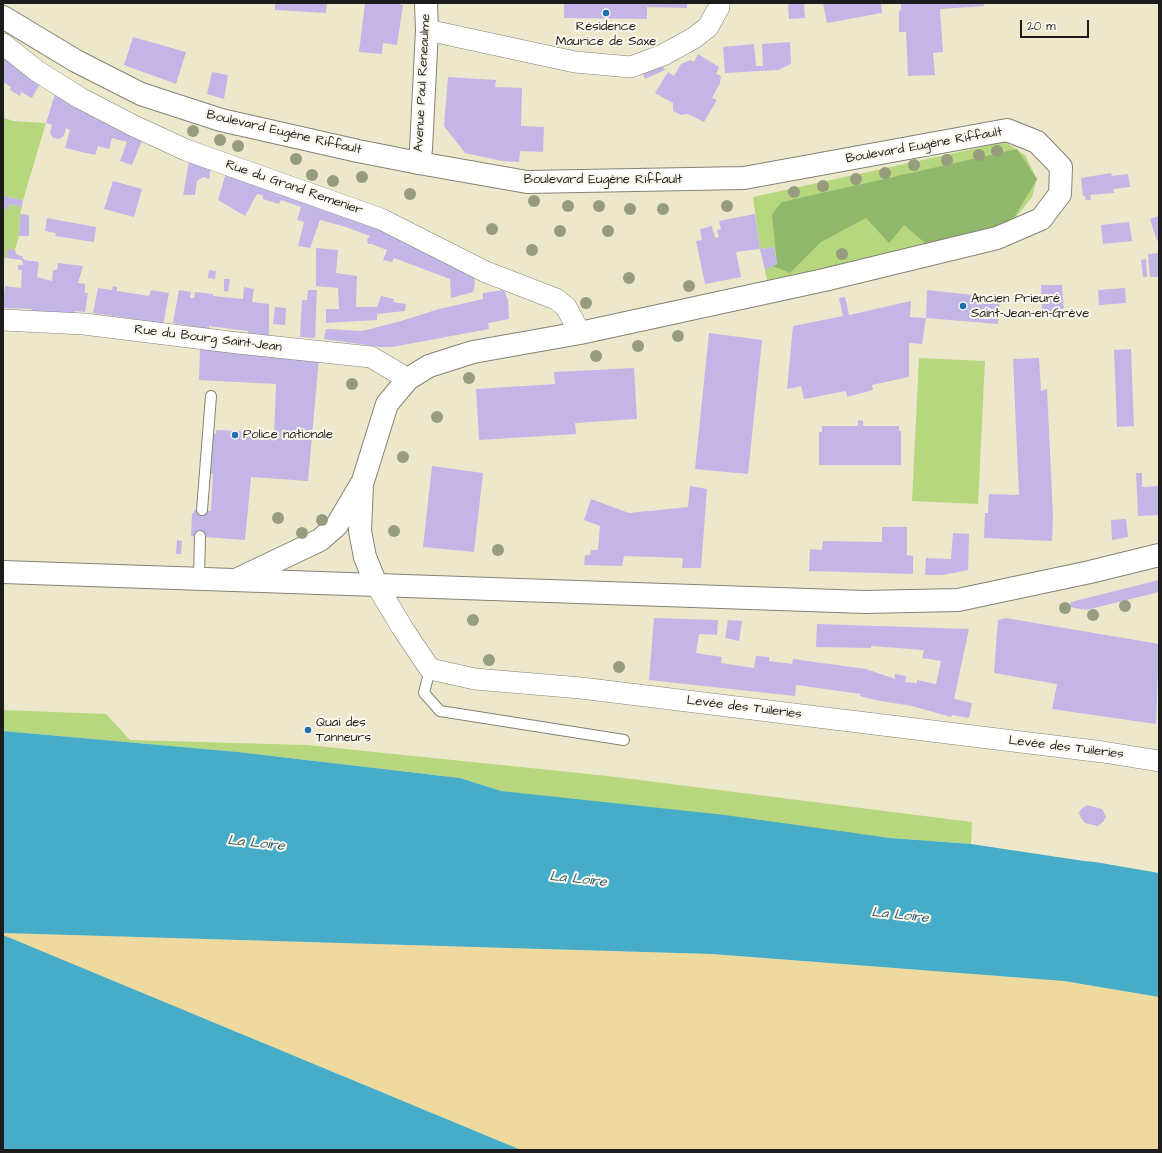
<!DOCTYPE html>
<meta charset="utf-8">
<style>
body{margin:0}
#map{position:relative;width:1162px;height:1153px;overflow:hidden;background:#ede8cc;font-family:"Architects Daughter",sans-serif}
canvas{display:block}
.frame{position:absolute;inset:0;border:4px solid #1c1c1c;pointer-events:none}
.scale{position:absolute;left:1020px;top:20px;width:69px;height:18px;box-sizing:border-box;border:2px solid #1c1c1c;border-top:0;padding-left:5px;font-size:12px;line-height:14px;white-space:nowrap;color:#1c1c1c;-webkit-text-stroke:3px #fbf7ec;paint-order:stroke}
</style>
<div id="map">
<canvas width="1162" height="1153"></canvas>
<div class="frame"></div>
<div class="scale">20 m</div>
</div>
<script>
const g = document.querySelector('canvas').getContext('2d');
g.lineJoin = 'round';
function fillPath(path, color) {
  g.fillStyle = color;
  g.fill(path, 'evenodd');
}
function shape(rows) {
  const path = new Path2D();
  for (const r of rows) {
    path.moveTo(r[0], r[1]);
    for (let i = 2; i < r.length; i += 2) path.lineTo(r[i], r[i + 1]);
  }
  return path;
}
function stroke(path, color, width, dash) {
  g.strokeStyle = color;
  g.lineWidth = width;
  g.lineCap = dash ? 'butt' : 'round';
  g.setLineDash(dash || []);
  g.stroke(path);
}
function label(font, color, halo, rows, align = 'center') {
  g.font = font + ' "Architects Daughter",sans-serif';
  g.lineWidth = 4;
  g.setLineDash([]);
  g.textBaseline = 'middle';
  g.strokeStyle = halo;
  g.fillStyle = color;
  for (const [text, x, y, turn = 0] of rows) {
    g.save();
    g.translate(x, y);
    g.rotate((+turn || 0) * Math.PI / 180);
    g.textAlign = isNaN(turn) ? turn : align;
    if (halo) g.strokeText(text, 0, 0);
    g.fillText(text, 0, 0);
    g.restore();
  }
}
fillPath(shape([
 [3,118,14,121,46,123,23,200,3,196],
 [1005,142,1025,155,1037,179,1032,197,1012,222,768,284,765,270,777,264,774,247,760,249,753,197],
 [9,204,22,207,20,214,19,236,15,250,8,250,6,258,3,259,3,208,8,209],
 [919,358,985,361,978,504,912,501],
 [3,710,106,714,130,740,307,745,608,776,972,822,971,844,890,838,501,791,460,778,238,752,3,731]
]), '#b6d77e');
fillPath(shape([
 [1017,149,1037,179,1015,216,990,234,933,250,904,225,889,243,866,218,821,242,790,273,773,266,777,264,772,214,782,202]
]), '#90b86d');
fillPath(shape([
 [3,933,712,954,1064,981,1159,997,1159,1150,521,1150,3,935]
]), '#eeda9e');
fillPath(shape([
 [3,731,238,752,460,778,501,791,725,815,890,838,971,844,1084,861,1095,862,1159,873,1159,997,1064,981,712,954,3,933],
 [3,935,521,1150,3,1150]
]), '#47acc7');
fillPath(shape([
 [275,3,327,3,326,13,275,10],
 [365,3,391,3,403,5,397,45,383,43,382,54,359,52],
 [564,3,687,3,687,8,647,7,647,19,564,18],
 [788,3,804,3,805,18,789,19],
 [823,3,881,3,882,13,827,23],
 [901,3,984,3,984,6,940,9,943,52,933,53,935,75,908,76,906,32,899,32,899,11,901,10],
 [133,37,186,52,176,84,124,65],
 [790,42,791,64,778,70,725,73,723,47,754,44,756,66,763,66,762,44],
 [3,53,41,82,32,98,21,92,20,96,10,90,11,87,3,82],
 [698,54,719,67,716,74,721,76,720,83,712,98,717,100,704,122,688,114,681,115,673,111,673,103,655,93,668,72,674,76,681,64,691,60,694,62],
 [660,62,665,70,645,79,642,71],
 [212,72,228,75,224,99,207,94],
 [448,77,496,80,495,87,522,88,521,126,544,127,543,152,520,151,519,162,502,161,465,153,444,126],
 [56,91,143,138,132,165,120,161,127,142,112,138,109,149,98,146,95,155,65,148,70,130,66,128,64,136,59,139,53,138,50,133,52,125,46,123],
 [189,161,211,168,209,179,203,177,197,181,195,195,183,195],
 [226,173,381,226,474,277,475,284,473,292,451,298,450,279,394,258,392,262,383,260,387,250,372,244,368,244,367,239,370,236,346,227,320,220,310,248,298,246,304,222,297,220,301,207,281,200,279,204,263,199,263,195,257,194,245,216,218,200],
 [1111,173,1112,176,1128,174,1130,187,1113,189,1114,193,1090,195,1091,200,1086,200,1085,196,1083,196,1081,178],
 [113,181,142,189,134,217,104,209],
 [3,196,23,200,22,207,9,204,8,210,3,208],
 [20,214,29,215,29,236,19,236],
 [755,214,760,249,736,252,741,277,705,284,696,241,702,240,700,229,712,226,715,238,719,237,717,230,721,229,719,221],
 [1159,216,1159,240,1157,241,1150,219],
 [47,218,96,227,94,242,55,236,56,233,45,231],
 [1129,222,1132,241,1103,244,1101,225],
 [774,247,777,264,765,270,760,249],
 [316,248,338,250,336,273,357,276,356,307,377,307,381,296,394,299,393,302,406,304,405,311,377,314,377,320,326,323,326,309,339,309,338,288,316,286],
 [8,249,15,250,17,255,22,256,23,259,25,260,39,262,37,277,52,281,53,270,57,270,58,263,83,266,78,283,85,284,85,293,88,293,85,312,75,311,75,316,31,313,32,309,3,308,5,286,21,288,22,270,18,270,18,265,23,265,22,260,6,258],
 [1159,253,1159,277,1150,277,1148,254],
 [1146,259,1147,277,1143,277,1141,260],
 [209,270,216,271,215,279,208,278],
 [224,279,230,279,228,292,224,291],
 [1041,285,1062,285,1064,312,1042,313],
 [113,286,117,287,117,291,149,296,151,290,169,293,163,326,141,324,142,320,93,313,98,288,112,290],
 [244,287,254,289,252,302,269,304,269,338,247,338,248,331,209,326,209,329,173,323,179,290,191,292,190,298,194,298,195,292,213,294,213,296,243,299],
 [1125,288,1126,303,1099,305,1098,290],
 [308,290,317,290,315,338,300,337,302,300,307,300],
 [504,290,508,300,509,319,488,323,489,329,392,347,380,347,324,339,326,329,362,331,401,321,439,309,483,299,483,293],
 [927,290,1000,298,998,324,926,318,922,344,909,343,909,377,872,385,873,390,847,397,846,391,804,399,801,386,787,389,793,326,843,316,839,298,845,297,849,315,911,301,910,317,926,318],
 [275,307,286,308,285,325,273,324],
 [709,333,762,340,748,474,695,469],
 [200,349,243,354,319,358,308,481,251,477,245,540,191,536,192,513,194,513,194,510,211,511,213,474,211,474,213,434,216,434,216,430,257,432,256,436,274,437,276,384,199,380],
 [1131,349,1134,426,1117,427,1114,350],
 [1039,358,1041,391,1047,389,1053,516,1052,541,984,538,985,513,988,513,989,494,1019,495,1013,359],
 [634,368,637,419,575,423,576,434,479,440,476,389,555,384,554,372],
 [858,420,863,421,863,426,899,426,899,431,901,431,901,465,819,465,819,432,822,432,822,426,858,426],
 [432,466,483,473,474,552,423,547],
 [1136,473,1142,473,1142,487,1159,486,1159,515,1138,516],
 [690,486,707,489,701,568,682,568,683,558,624,556,622,566,584,565,585,555,590,555,591,550,598,550,600,526,584,520,591,499,629,513,688,507],
 [1126,519,1128,537,1112,540,1111,520],
 [882,527,907,527,907,555,913,556,913,574,809,571,810,549,822,550,823,541,882,542],
 [953,533,969,534,968,570,943,575,925,575,926,558,951,559],
 [177,540,182,541,181,554,176,554],
 [1159,580,1159,592,1086,610,1070,607,1071,602],
 [654,618,718,620,717,635,699,634,696,653,722,657,721,663,754,668,756,656,769,657,769,661,792,664,793,659,866,669,895,679,895,674,906,676,905,682,917,683,917,680,936,684,941,661,922,658,924,650,871,646,871,648,816,647,817,624,969,629,954,699,972,703,969,718,952,715,951,717,912,706,875,700,860,696,861,694,796,685,795,696,649,680],
 [1006,618,1159,644,1156,724,1052,709,1057,684,994,673,998,620],
 [728,620,742,621,739,641,725,638],
 [1087,805,1102,809,1106,817,1103,822,1098,826,1085,823,1081,818,1079,813,1081,809]
]), '#c4b5e7');
const service = shape([
 [202,510,211,396],
 [199,578,200,536],
 [430,669,424,693,440,711,624,740]
]);
const minor = shape([
 [427,30,575,62,631,67,663,55,694,38,708,27,719,7,719,3],
 [3,44,37,71,80,98,134,126,186,150,381,219,486,272,556,299,566,307,580,333],
 [3,320,84,324,238,343,371,357,408,379],
 [376,584,403,629,430,669,475,679,581,688,1103,752,1159,761]
]);
const tertiary = shape([
 [3,17,76,61,141,94,221,120,358,151,419,163]
]);
const secondary = shape([
 [362,484,360,531,365,557,376,584],
 [238,579,320,540,337,525,363,481,387,404,408,379,429,366,473,352,580,333,824,280,997,238,1041,219,1060,194,1061,167,1037,142,1007,130,744,178,527,182,419,163,421,149,427,30,426,3]
]);
const primary = shape([
 [3,572,865,602,958,600,1090,572,1159,555]
]);
stroke(service, '#848274', 12);
stroke(minor, '#848274', 22);
stroke(tertiary, '#848274', 24);
stroke(secondary, '#848274', 24);
stroke(primary, '#848274', 24);
stroke(service, '#fff', 10);
stroke(minor, '#fff', 21);
stroke(tertiary, '#fff', 22);
stroke(secondary, '#fff', 22);
stroke(primary, '#fff', 22);
g.fillStyle = '#989c7e';
for (const [x, y] of [
 [193,131],
 [220,140],
 [238,146],
 [997,151],
 [979,155],
 [296,159],
 [947,160],
 [914,165],
 [885,173],
 [312,175],
 [362,177],
 [856,179],
 [333,181],
 [823,186],
 [794,192],
 [410,194],
 [534,201],
 [568,206],
 [599,206],
 [727,206],
 [630,209],
 [663,209],
 [492,229],
 [560,231],
 [608,231],
 [532,250],
 [842,254],
 [629,278],
 [689,286],
 [586,303],
 [678,336],
 [638,346],
 [596,356],
 [469,378],
 [352,384],
 [437,417],
 [403,457],
 [278,518],
 [322,520],
 [394,531],
 [302,533],
 [498,550],
 [1125,606],
 [1065,608],
 [1093,615],
 [473,620],
 [489,660],
 [619,667]
]) {
  g.beginPath();
  g.arc(x, y, 6, 0, 2 * Math.PI);
  g.fill();
}
for (const [x, y, r, color] of [
 [606,13,4,"#1f6fb2"],
 [963,306,4,"#1f6fb2"],
 [235,435,4,"#1f6fb2"],
 [308,730,4,"#1f6fb2"]
]) {
  const dot = new Path2D();
  dot.arc(x, y, r, 0, 2 * Math.PI);
  g.fillStyle = color;
  g.fill(dot);
  stroke(dot, '#fbf7ec', 1.5);
}
label('13px', '#1c1c1c', '#fbf7ec', [
 ["Résidence",606,27,"center"],
 ["Maurice de Saxe",606,42,"center"],
 ["Ancien Prieuré",971,299],
 ["Saint-Jean-en-Grève",971,314],
 ["Police nationale",243,435],
 ["Quai des",316,723],
 ["Tanneurs",316,738]
], 'left');
label('13px', '#1c1c1c', '#fbf7ec', [
 ["Avenue Paul Reneaulme",423,83,-87],
 ["Boulevard Eugène Riffault",284,133,13],
 ["Boulevard Eugène Riffault",924,146,-10],
 ["Boulevard Eugène Riffault",603,180],
 ["Rue du Grand Remenier",294,188,19],
 ["Rue du Bourg Saint-Jean",208,339,7],
 ["Levée des Tuileries",744,708,7],
 ["Levée des Tuileries",1066,748,7]
]);
label('italic 14px', '#2f5d69', '#fbf7ec', [
 ["La Loire",256,844,6],
 ["La Loire",578,880,6],
 ["La Loire",900,916,6]
]);
</script>
